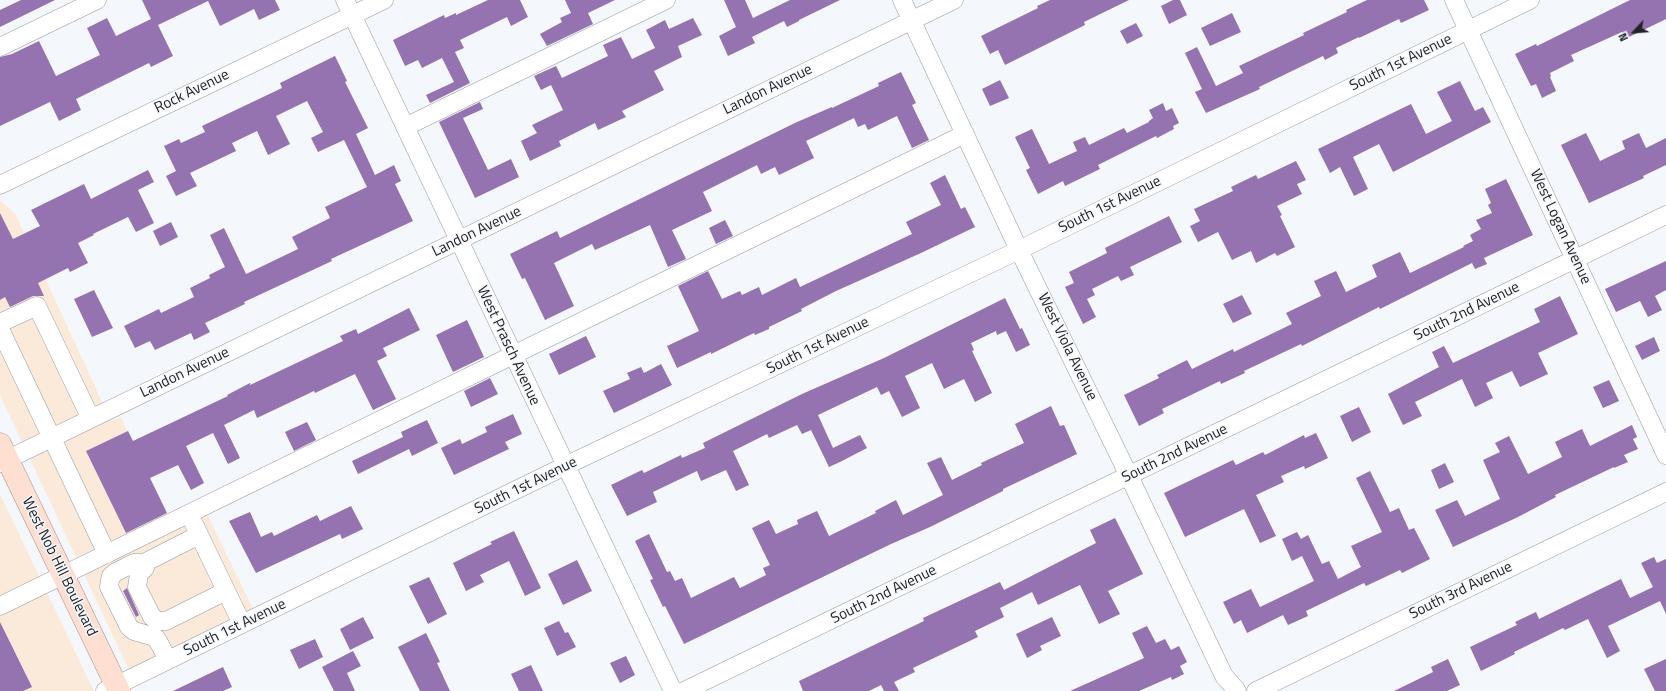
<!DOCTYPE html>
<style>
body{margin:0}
#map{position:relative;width:1666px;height:691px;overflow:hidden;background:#f4f8fd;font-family:"Titillium Web",sans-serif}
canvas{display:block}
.north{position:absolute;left:1614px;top:12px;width:40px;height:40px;-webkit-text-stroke:3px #f4f8fd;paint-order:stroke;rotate:244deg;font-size:11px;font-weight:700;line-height:16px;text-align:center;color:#222325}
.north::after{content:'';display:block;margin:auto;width:14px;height:18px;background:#222325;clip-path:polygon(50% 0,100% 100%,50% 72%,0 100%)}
</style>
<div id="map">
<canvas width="1666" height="691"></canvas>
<div class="north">N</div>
</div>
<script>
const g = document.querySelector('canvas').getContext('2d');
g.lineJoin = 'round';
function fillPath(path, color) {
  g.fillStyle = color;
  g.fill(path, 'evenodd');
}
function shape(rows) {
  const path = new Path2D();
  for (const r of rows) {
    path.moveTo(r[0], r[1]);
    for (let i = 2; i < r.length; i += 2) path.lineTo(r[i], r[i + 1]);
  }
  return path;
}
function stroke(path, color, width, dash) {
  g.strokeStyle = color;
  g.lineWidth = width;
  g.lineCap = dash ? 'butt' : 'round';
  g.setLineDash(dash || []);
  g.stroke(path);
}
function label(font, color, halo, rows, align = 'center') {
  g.font = font + ' "Titillium Web",sans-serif';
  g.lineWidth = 3;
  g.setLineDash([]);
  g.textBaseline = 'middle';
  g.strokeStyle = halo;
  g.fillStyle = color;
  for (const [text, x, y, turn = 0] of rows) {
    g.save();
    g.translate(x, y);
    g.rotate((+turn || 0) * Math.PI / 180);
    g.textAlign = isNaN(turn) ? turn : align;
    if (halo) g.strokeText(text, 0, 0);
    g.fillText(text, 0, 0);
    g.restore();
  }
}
fillPath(shape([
 [0,200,16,215,111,421,121,417,172,529,206,512,259,621,134,681,0,395],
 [0,494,94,691,0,691]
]), '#fbead9');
fillPath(shape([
 [21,0,55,0,0,27,0,10],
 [142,0,275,0,280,10,259,20,254,9,220,26,208,1,158,25,173,56,151,67,149,63,76,99,81,110,59,121,50,102,0,126,0,57,12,54,39,41,56,76,100,55,87,28,107,18,116,36,151,19],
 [488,0,520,0,528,17,511,26,507,17,460,40,464,48,455,52,470,83,430,103,426,95,454,82,442,58,422,68,418,60,405,66,393,40,444,15,445,18,456,13,456,15],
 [565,0,615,0,588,13,593,24,547,46,540,34,562,22,560,18,571,13],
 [724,0,745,0,753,18,790,0,840,0,799,20,799,21,787,27,784,21,752,37,755,43,728,56,719,36,736,27],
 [1050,0,1129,0,1084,22,1085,25,1005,65,998,50,990,54,981,36,1038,8,1037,6],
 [1173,0,1180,0,1187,15,1169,24,1161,6],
 [1367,0,1424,0,1429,10,1401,23,1399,19,1359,38,1359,37,1336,48,1338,53,1325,60,1323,56,1259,87,1260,89,1206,113,1195,92,1202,89,1185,53,1197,47,1216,86,1243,73,1239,66,1304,35,1303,33,1347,12,1346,10],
 [1630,0,1666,0,1666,19,1625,39,1622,32,1571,55,1574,61,1550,73,1551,76,1550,77,1556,91,1542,98,1536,84,1531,86,1515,54,1536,44,1537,46],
 [1232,13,1241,32,1210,46,1201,28],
 [693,18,702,35,678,46,682,57,654,71,664,90,622,111,626,117,598,130,595,123,559,141,561,146,530,161,521,141,537,133,532,125,563,110,551,85,541,90,534,76,556,66,562,78,608,56,603,45,621,37,632,59,655,48,646,30,665,20,669,29],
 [1136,23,1143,36,1127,44,1120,31],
 [335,56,347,81,345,82,368,128,356,134,375,175,394,165,401,181,395,184,413,221,331,259,332,261,244,302,245,304,205,323,210,332,194,340,191,333,155,350,150,341,135,348,124,326,159,309,161,313,194,297,190,288,210,278,209,275,225,267,210,235,224,228,246,274,298,249,292,237,330,218,325,207,367,187,344,140,318,152,311,138,323,132,307,101,276,116,290,144,268,155,257,131,232,143,236,151,190,173,197,186,176,196,166,176,176,171,164,146,179,139,181,143,205,132,202,126,282,88,280,83],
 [901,72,916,103,912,105,929,140,912,148,897,116,868,130,865,124,858,127,854,118,806,141,814,158,779,175,775,167,761,174,757,165,703,192,712,211,672,230,686,259,668,267,650,225,595,250,592,244,554,263,574,306,545,320,525,278,522,279,510,254,557,231,560,238,797,122,832,107,832,108,879,86,878,83],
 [1000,80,1009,98,990,106,982,89],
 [1460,81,1475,111,1483,107,1491,122,1393,172,1379,144,1353,157,1368,189,1354,196,1340,167,1330,173,1318,149,1411,104,1426,134,1452,121,1437,92],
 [480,102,483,109,463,118,488,170,511,159,519,177,475,198,439,122],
 [1163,103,1166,111,1172,108,1179,123,1173,126,1174,129,1157,138,1156,136,1098,165,1100,169,1065,186,1063,181,1038,194,1026,170,1030,168,1015,137,1032,129,1049,164,1077,151,1073,142,1085,137,1089,145,1124,128,1127,133,1149,122,1149,121,1153,118,1149,110],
 [1586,133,1600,161,1625,149,1622,141,1639,133,1646,148,1666,138,1666,165,1643,176,1644,178,1589,203,1561,145],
 [1296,161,1306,180,1297,184,1302,194,1277,206,1282,215,1280,216,1295,247,1277,256,1275,253,1256,263,1251,251,1232,260,1218,232,1198,242,1190,226,1200,221,1194,209,1233,191,1231,187,1256,175,1258,179],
 [148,170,154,182,138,190,154,223,136,232,128,217,93,234,94,235,78,243,88,263,70,272,68,268,38,283,44,296,33,296,10,307,5,297,0,300,0,213,13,239,40,226,31,210,84,184,91,199],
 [945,175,961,209,965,207,975,227,921,253,836,291,801,309,802,311,769,327,769,329,755,335,754,333,711,354,711,352,677,368,667,346,699,331,678,286,708,271,722,299,740,291,742,295,759,287,762,295,796,278,800,287,912,234,906,222,941,205,930,183],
 [1506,179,1533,235,1484,258,1487,264,1475,269,1472,263,1380,309,1379,307,1302,346,1301,344,1244,371,1245,373,1221,384,1220,381,1162,409,1164,413,1139,426,1124,395,1159,378,1157,375,1187,360,1192,369,1233,349,1234,352,1292,324,1286,313,1321,296,1314,281,1336,271,1346,292,1377,277,1372,265,1400,252,1410,273,1464,247,1463,246,1473,241,1470,235,1481,229,1476,220,1492,213,1488,205,1491,203,1485,189],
 [1169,216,1182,242,1130,267,1134,275,1121,281,1118,276,1092,289,1095,295,1087,299,1096,317,1083,324,1065,287,1074,283,1069,272,1107,253,1105,248],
 [725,220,733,236,716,244,709,228],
 [171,222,178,237,160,246,153,231],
 [1666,261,1666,290,1655,296,1662,310,1648,317,1640,301,1616,312,1605,289],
 [94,290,113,328,92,337,74,299],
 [1242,295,1252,314,1233,323,1223,304],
 [1560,296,1578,334,1538,353,1548,374,1520,387,1512,371,1486,383,1493,398,1475,407,1462,379,1415,402,1422,416,1403,425,1388,394,1439,367,1432,352,1444,346,1453,363,1540,322,1534,309],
 [1005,298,1020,329,1022,328,1030,345,1016,352,1006,331,997,335,996,331,971,343,974,350,972,351,992,393,975,402,964,379,944,389,932,363,905,376,920,408,902,417,889,391,881,395,877,387,818,415,833,448,860,435,867,448,840,462,829,467,811,430,802,434,797,425,769,438,767,434,733,451,749,485,736,491,726,470,701,481,697,471,653,492,657,502,627,516,611,485,642,470,644,473,681,455,682,458,705,448,703,443,802,394,884,358],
 [409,308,420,330,383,348,387,356,377,361,396,399,373,410,355,374,315,393,314,391,257,418,254,410,224,425,240,458,228,464,213,433,186,446,204,483,191,490,178,465,150,478,167,513,126,533,86,451,128,431,133,441,228,396,227,395,250,383,250,385,343,341,340,336,356,329,358,334],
 [467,320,484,357,453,372,436,335],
 [586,336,596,357,559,375,549,354],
 [1654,337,1660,351,1642,360,1635,346],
 [661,364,672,385,614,413,603,391,630,379,627,373,641,367,644,373],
 [490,378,498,394,471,407,464,391],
 [1609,380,1619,401,1603,408,1593,387],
 [1051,406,1060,426,1064,425,1077,454,1003,489,1003,491,930,527,891,544,684,644,665,606,663,607,650,580,653,579,635,541,649,534,667,572,670,571,675,581,682,578,691,598,734,577,740,588,766,575,763,568,770,565,752,528,769,520,776,534,798,524,797,520,817,511,829,536,876,513,875,511,896,500,903,515,943,495,927,463,941,457,952,480,982,465,981,463,1024,443,1015,424],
 [1359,407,1371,432,1352,442,1340,416],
 [513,414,522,434,505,442,509,449,454,475,441,448,460,439,462,444,487,432,485,427],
 [427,420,438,443,412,456,409,449,358,474,352,461,403,437,401,432],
 [307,422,316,440,294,451,285,432],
 [1632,425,1637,437,1633,439,1638,449,1624,455,1628,462,1614,468,1614,467,1555,495,1556,497,1518,517,1453,547,1435,510,1457,500,1465,516,1500,499,1483,460,1500,452,1495,443,1509,436,1528,474,1562,457,1555,442,1582,429,1590,446],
 [1316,433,1328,458,1305,469,1304,466,1281,476,1284,482,1256,495,1276,536,1260,543,1244,509,1185,537,1164,493,1233,460,1236,465,1263,452,1265,455,1304,435,1305,438],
 [1445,463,1454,482,1439,489,1431,470],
 [1370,471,1390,512,1399,508,1409,530,1414,528,1430,559,1402,573,1400,570,1366,586,1364,583,1306,611,1308,616,1288,625,1283,615,1247,633,1241,620,1234,624,1223,602,1251,589,1260,607,1314,581,1302,556,1292,561,1282,539,1297,532,1301,539,1308,535,1322,564,1329,561,1338,579,1361,567,1351,546,1382,532,1356,478],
 [351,506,363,529,342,539,340,534,256,573,229,521,250,512,261,537,272,532,274,536,317,515,320,521],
 [1115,518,1143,574,1108,591,1120,614,1099,624,1080,585,1038,605,1032,592,1000,608,1004,617,975,631,978,637,913,668,915,672,894,682,899,691,884,691,881,685,869,691,803,691,799,681,924,621,923,618,1000,582,1004,590,1096,543,1090,530],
 [514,531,541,588,525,596,509,561,480,575,484,582,466,591,453,563,492,544,490,542],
 [1654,557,1657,563,1666,559,1666,614,1660,601,1608,626,1620,651,1607,658,1588,619,1565,630,1563,628,1514,652,1515,654,1481,671,1470,647,1517,625,1515,622,1536,612,1539,619,1621,579,1630,598,1653,587,1641,563],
 [577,560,592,591,563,605,548,574],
 [429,577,447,614,428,624,409,586],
 [127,588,139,615,136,617,123,591],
 [363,617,374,638,350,650,340,629],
 [1052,617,1061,636,1040,646,1042,650,1027,658,1016,634],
 [559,621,565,633,568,632,576,647,557,656,544,628],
 [0,622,32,687,23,691,0,691],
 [1147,626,1156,643,1165,639,1171,650,1179,646,1187,662,1180,666,1184,674,1172,680,1171,677,1139,691,1070,691,1144,658,1132,633],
 [426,633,440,662,437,663,450,691,420,691,398,647],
 [315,639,323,657,299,669,290,650],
 [353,651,361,666,347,673,355,691,334,691,322,667],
 [626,656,635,675,620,683,610,663],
 [1448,659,1460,685,1447,691,1394,691,1433,672,1431,667],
 [1666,659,1666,691,1655,691,1644,669],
 [531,665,543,691,519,691,511,674],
 [223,667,232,687,223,691,173,691]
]), '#9572b0');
const minor = shape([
 [345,0,673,691],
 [902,0,1019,250,1129,476,1224,676,1237,691],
 [1454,0,1666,455],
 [0,47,97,0],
 [405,127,666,0],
 [0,185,384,0],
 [0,323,37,306,91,419],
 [0,329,107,554],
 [0,463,954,0],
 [194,524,242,624],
 [144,563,145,568,139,574,137,587,152,617,159,621,166,621,226,591],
 [0,606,965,134],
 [168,660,158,641,155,637,134,631,129,627,109,587,110,580,111,576,116,572,134,563,144,563,199,535],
 [105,691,565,466,1019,250,1530,0],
 [684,691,1666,215],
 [1256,691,1666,492]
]);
const major = shape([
 [0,444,119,691]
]);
stroke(minor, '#979a9f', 19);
stroke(major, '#b18f81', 23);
stroke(minor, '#fff', 18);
stroke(major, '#fedfd1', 22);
label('15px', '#222325', '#f4f8fd', [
 ["South 1st Avenue",1401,63,-26],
 ["Landon Avenue",768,90,-26],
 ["Rock Avenue",192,92,-26],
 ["South 1st Avenue",1110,205,-26],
 ["West Logan Avenue",1560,227,65],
 ["Landon Avenue",477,232,-26],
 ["South 2nd Avenue",1467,312,-26],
 ["West Prasch Avenue",508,346,65],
 ["South 1st Avenue",818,346,-26],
 ["West Viola Avenue",1067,347,64],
 ["Landon Avenue",185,373,-26],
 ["South 2nd Avenue",1175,454,-26],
 ["South 1st Avenue",526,486,-26],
 ["West Nob Hill Boulevard",59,567,64],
 ["South 3rd Avenue",1461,591,-26],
 ["South 2nd Avenue",884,595,-26],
 ["South 1st Avenue",235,628,-26]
]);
</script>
